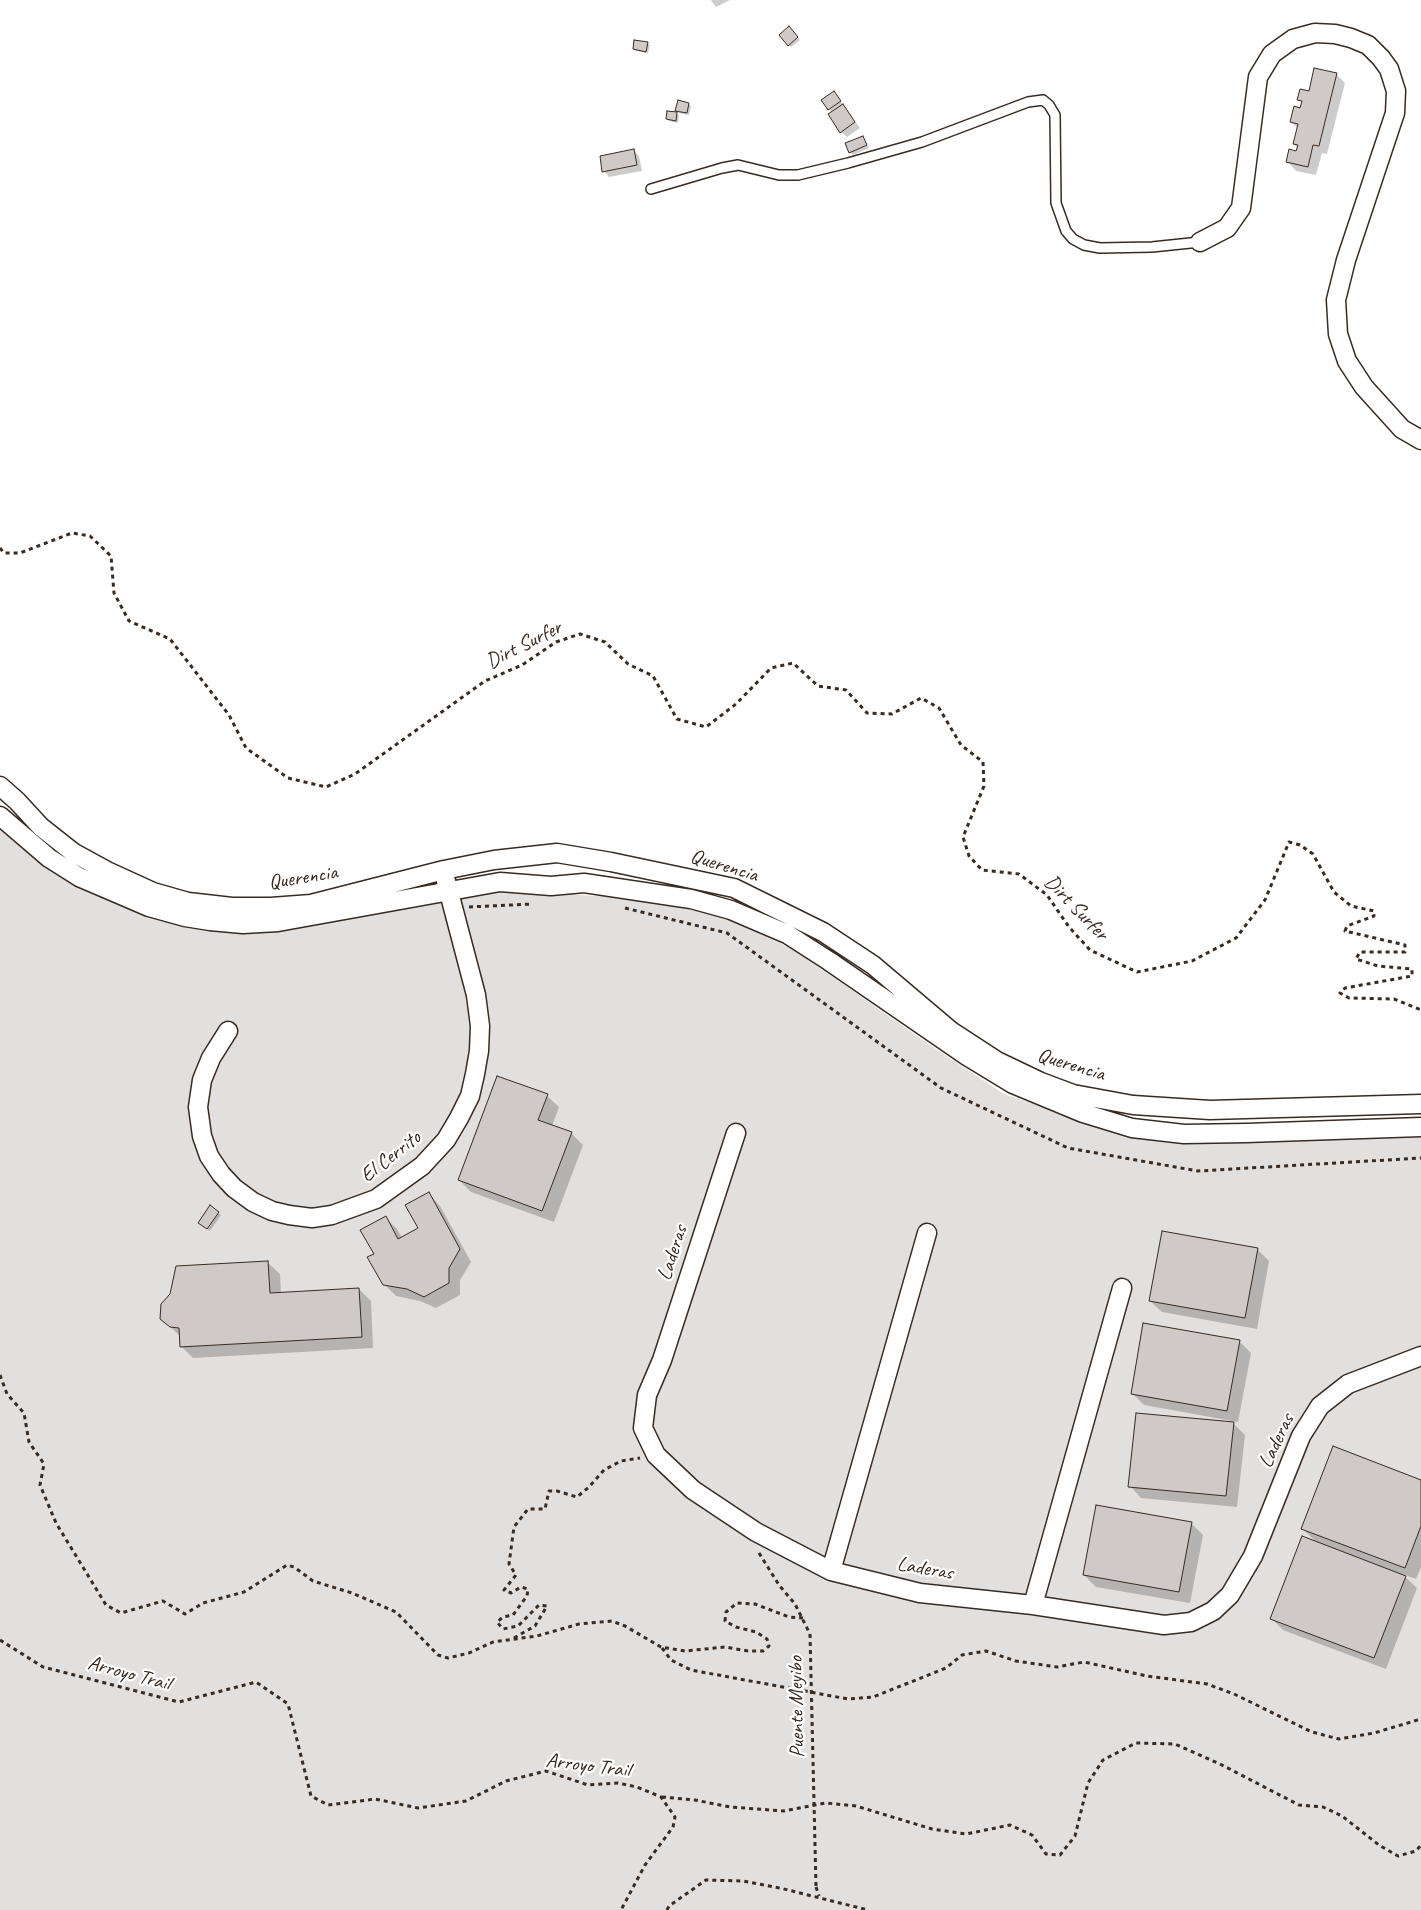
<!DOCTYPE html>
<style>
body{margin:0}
canvas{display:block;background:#fff}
</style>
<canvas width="1421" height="1910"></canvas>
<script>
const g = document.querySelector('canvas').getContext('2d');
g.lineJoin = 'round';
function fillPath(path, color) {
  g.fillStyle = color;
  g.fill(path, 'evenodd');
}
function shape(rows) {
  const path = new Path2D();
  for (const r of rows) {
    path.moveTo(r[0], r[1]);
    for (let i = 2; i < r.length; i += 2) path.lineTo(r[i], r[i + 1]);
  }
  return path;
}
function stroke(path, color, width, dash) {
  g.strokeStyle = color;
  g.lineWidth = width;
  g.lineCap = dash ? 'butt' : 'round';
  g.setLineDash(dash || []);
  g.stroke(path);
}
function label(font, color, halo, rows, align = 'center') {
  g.font = font + ' Caveat,sans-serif';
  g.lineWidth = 4.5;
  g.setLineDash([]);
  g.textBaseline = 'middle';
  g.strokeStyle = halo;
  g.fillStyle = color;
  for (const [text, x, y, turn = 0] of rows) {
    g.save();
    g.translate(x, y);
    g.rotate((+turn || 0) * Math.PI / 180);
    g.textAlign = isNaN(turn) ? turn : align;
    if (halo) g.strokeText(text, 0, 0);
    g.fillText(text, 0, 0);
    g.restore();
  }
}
fillPath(shape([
 [0,827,144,909,490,892,565,894,629,898,723,916,796,951,933,1047,1004,1094,1124,1134,1421,1133,1421,1910,0,1910]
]), '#e2e0de');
fillPath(shape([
 [711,0,730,0,716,7],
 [789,28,800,40,791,47,780,36],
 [647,43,650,45,648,53,636,51,634,49],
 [1336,74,1345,83,1327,154,1322,153,1316,175,1296,171,1288,162,1297,152,1298,148,1294,144,1298,128,1291,122,1301,109,1302,103,1299,100],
 [836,95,860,128,847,137,841,132,832,113,829,109],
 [689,104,691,106,689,115,679,113,677,110],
 [676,113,679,115,678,123,669,121,667,119],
 [863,138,869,148,853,155,850,152],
 [634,151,639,156,642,171,609,177,604,171],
 [547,1096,559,1107,552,1126,571,1133,583,1145,554,1222,471,1192,459,1180],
 [429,1194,440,1206,471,1262,460,1280,460,1295,436,1308,420,1301,396,1296,384,1284,375,1254,386,1218,397,1229,402,1238,419,1229],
 [210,1207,221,1215,210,1231,201,1225],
 [1257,1249,1269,1261,1257,1329,1162,1312,1150,1301],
 [268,1263,280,1274,281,1294,359,1289,371,1301,373,1348,193,1358,181,1346,180,1336,161,1318],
 [1239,1341,1251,1353,1238,1422,1144,1405,1132,1393],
 [1233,1423,1245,1435,1237,1507,1141,1498,1130,1486],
 [1421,1481,1421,1567,1416,1579,1402,1574,1417,1588,1386,1669,1283,1630,1272,1619,1317,1543,1303,1529],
 [1191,1523,1203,1535,1190,1603,1096,1587,1084,1575]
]), '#0003');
const building = shape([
 [789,26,798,37,788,46,779,35,789,26],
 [634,40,648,42,646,52,633,49,634,40],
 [1314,68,1337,73,1319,146,1313,145,1308,167,1286,162,1289,149,1296,151,1298,145,1293,144,1298,124,1290,122,1294,106,1300,108,1302,101,1297,100,1300,89,1309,91,1314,68],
 [834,91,841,101,828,110,821,100,834,91],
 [678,100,689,103,687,113,675,111,678,100],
 [843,104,855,122,840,133,828,114,843,104],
 [667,111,677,112,676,121,666,119,667,111],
 [863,136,867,145,849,153,845,143,863,136],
 [634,149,637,165,602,172,600,156,634,149],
 [497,1076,548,1094,538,1120,572,1132,542,1211,458,1180,497,1076],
 [429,1192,460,1249,449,1268,449,1283,424,1297,407,1289,383,1285,367,1257,374,1254,360,1230,386,1216,398,1239,418,1228,405,1205,429,1192],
 [210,1205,219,1212,207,1229,198,1223,210,1205],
 [1162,1231,1258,1248,1245,1318,1149,1301,1162,1231],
 [268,1261,270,1293,359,1288,362,1337,180,1347,179,1328,170,1327,160,1319,161,1304,170,1294,176,1266,268,1261],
 [1143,1323,1240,1340,1227,1411,1131,1394,1143,1323],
 [1136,1413,1234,1422,1226,1496,1128,1487,1136,1413],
 [1333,1446,1421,1480,1421,1526,1405,1568,1301,1529,1333,1446],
 [1096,1505,1192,1522,1179,1592,1083,1575,1096,1505],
 [1302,1536,1406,1576,1374,1658,1270,1619,1302,1536]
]);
fillPath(building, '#cfcac7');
stroke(building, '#3b2a1e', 1);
const service = shape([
 [651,189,722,168,738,165,779,175,798,175,848,163,922,142,1028,102,1043,100,1049,105,1055,115,1056,203,1066,231,1073,239,1084,245,1100,248,1152,247,1200,242]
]);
const minor = shape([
 [1200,242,1227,228,1241,208,1258,77,1272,54,1293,39,1315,33,1335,34,1351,38,1368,45,1381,58,1389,69,1396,91,1395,113,1346,260,1336,300,1338,334,1347,361,1364,387,1402,429,1421,440],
 [0,786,17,801,41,827,74,853,107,871,153,892,188,902,232,907,271,907,311,904,444,870,494,860,557,853,611,862,734,888,823,932,873,965,951,1031,997,1061,1041,1082,1073,1094,1133,1105,1210,1110,1421,1104],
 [0,816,49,858,79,877,149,907,185,917,210,921,243,924,278,922,500,882,551,886,584,883,691,899,731,910,787,934,829,961,967,1056,1013,1084,1083,1113,1132,1128,1184,1134,1246,1133,1421,1127],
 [228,1031,211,1058,202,1080,198,1107,202,1136,209,1156,221,1174,234,1188,253,1202,272,1211,289,1215,312,1218,332,1215,376,1199,422,1166,446,1140,459,1118,470,1096,475,1074,479,1051,480,1026,476,995,446,881],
 [736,1133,662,1360,647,1395,643,1428,656,1455,693,1490,756,1532,831,1571,920,1593,1033,1605,1164,1625,1191,1622,1213,1611,1230,1595,1253,1556,1301,1436,1320,1406,1348,1384,1421,1356],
 [831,1571,927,1233],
 [1033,1605,1122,1288]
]);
stroke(service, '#3b2a1e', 12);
stroke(minor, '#3b2a1e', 21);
stroke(shape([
 [0,548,4,553,20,553,72,533,90,536,111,556,114,593,129,621,170,639,229,715,246,748,288,778,326,787,355,774,485,681,522,665,556,642,580,634,605,642,628,664,653,676,677,719,706,727,736,704,771,668,793,663,818,686,846,690,867,713,892,714,921,698,939,708,961,745,983,762,984,786,963,837,969,856,982,870,1019,874,1047,895,1069,927,1090,950,1137,972,1192,961,1236,938,1265,900,1289,842,1300,845,1313,854,1334,892,1351,906,1374,911,1374,916,1347,926,1345,931,1405,945,1405,952,1360,952,1356,959,1378,966,1412,969,1412,976,1345,988,1340,993,1349,998,1394,999,1421,1010],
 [469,907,532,904],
 [625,908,727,933,941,1088,1068,1148,1198,1171,1421,1158],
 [0,1375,7,1394,24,1413,29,1442,44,1464,40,1485,56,1523,106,1605,121,1613,163,1601,185,1614,203,1603,244,1592,287,1565,294,1567,313,1581,352,1593,396,1612,438,1655,448,1658,469,1653,493,1642,537,1636,579,1624,612,1621,625,1626,661,1647,685,1651,725,1647,748,1651,763,1651,769,1646,767,1639,756,1632,736,1627,725,1621,726,1612,737,1603,755,1604,789,1617,803,1618],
 [759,1553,779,1585,795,1604,810,1634],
 [514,1638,535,1626,547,1606,539,1605,518,1626,503,1629,497,1622,503,1617,513,1615,527,1596,528,1589,521,1587,511,1593,504,1590,516,1575,509,1564,514,1527,528,1509,545,1509,549,1491,557,1491,577,1497,589,1487,604,1470,621,1461,640,1458],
 [0,1640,43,1667,179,1702,256,1682,288,1704,311,1796,328,1805,375,1799,418,1808,466,1801,506,1781,546,1771,588,1785,618,1783,637,1787,661,1797,675,1817,673,1827,645,1865,621,1910],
 [662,1648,671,1660,691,1670,848,1699,873,1697,946,1668,962,1655,986,1651,1016,1661,1057,1667,1084,1662,1147,1676,1207,1684,1234,1694,1312,1732,1339,1739,1374,1733,1421,1719],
 [662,1797,695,1800,730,1807,784,1811,826,1803,856,1806,932,1829,966,1834,1010,1825,1032,1835,1046,1854,1060,1855,1075,1836,1088,1783,1103,1760,1136,1743,1175,1744,1220,1764,1299,1805,1323,1807,1342,1816,1379,1845,1398,1856,1416,1851,1421,1845],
 [816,1887,819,1896],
 [667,1910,669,1906,706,1880,743,1881,780,1888,868,1910]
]), '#3b2a1e', 3, [4, 4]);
stroke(service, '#fff', 9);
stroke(minor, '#fff', 18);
stroke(shape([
 [810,1634,816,1887]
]), '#3b2a1e', 3, [4, 4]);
label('21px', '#3b2a1e', '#fff', [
 ["Dirt Surfer",524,645,-27],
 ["Querencia",724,866,17],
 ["Querencia",303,878,-9],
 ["Dirt Surfer",1076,908,46],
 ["Querencia",1071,1065,17],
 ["El Cerrito",391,1157,-38],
 ["Laderas",673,1253,-72],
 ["Laderas",1277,1441,-65],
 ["Laderas",925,1569,10],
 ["Arroyo Trail",129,1674,15],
 ["Puente Meyibo",797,1707,-91],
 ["Arroyo Trail",588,1766,7]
]);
</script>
